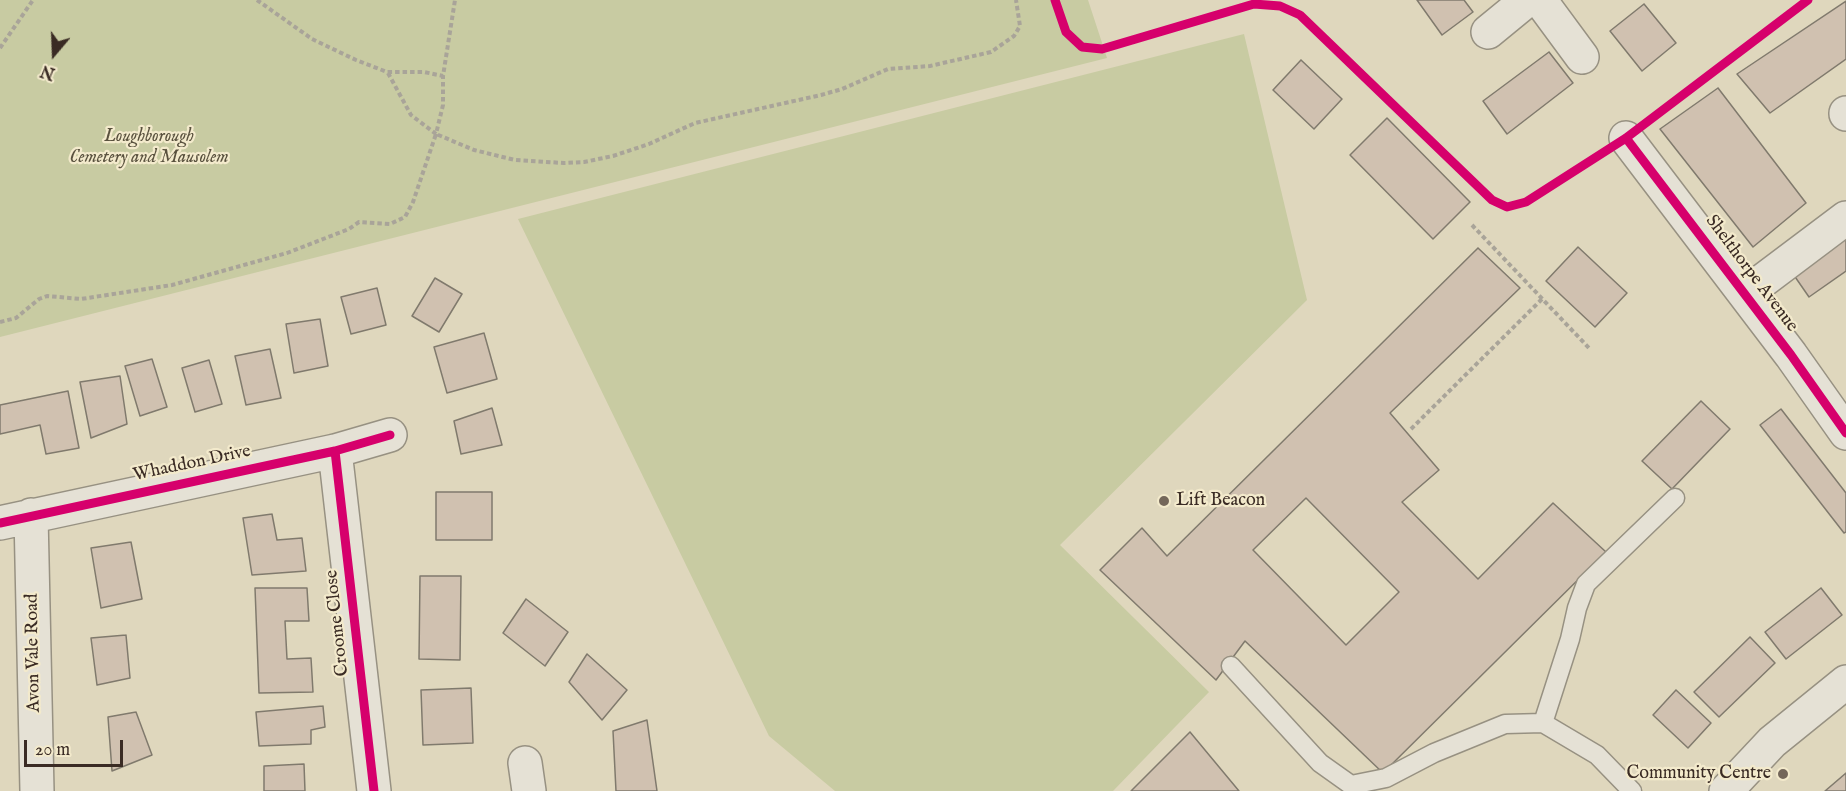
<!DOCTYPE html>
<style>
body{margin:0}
#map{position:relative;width:1846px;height:791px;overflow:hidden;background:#dfd7bd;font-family:"IM FELL English",serif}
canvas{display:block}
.north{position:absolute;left:24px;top:24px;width:60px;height:60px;-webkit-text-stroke:4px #f3eacc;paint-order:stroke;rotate:199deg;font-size:16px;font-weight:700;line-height:24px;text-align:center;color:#3a2b24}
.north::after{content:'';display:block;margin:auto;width:21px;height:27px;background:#3a2b24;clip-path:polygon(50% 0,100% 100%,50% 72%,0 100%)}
.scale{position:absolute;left:24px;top:740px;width:99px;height:27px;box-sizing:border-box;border:3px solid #3a2b24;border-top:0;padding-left:8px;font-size:18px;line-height:21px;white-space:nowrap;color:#3a2b24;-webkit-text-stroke:4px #f3eacc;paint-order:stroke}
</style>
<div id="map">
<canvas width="1846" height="791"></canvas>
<div class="north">N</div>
<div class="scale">20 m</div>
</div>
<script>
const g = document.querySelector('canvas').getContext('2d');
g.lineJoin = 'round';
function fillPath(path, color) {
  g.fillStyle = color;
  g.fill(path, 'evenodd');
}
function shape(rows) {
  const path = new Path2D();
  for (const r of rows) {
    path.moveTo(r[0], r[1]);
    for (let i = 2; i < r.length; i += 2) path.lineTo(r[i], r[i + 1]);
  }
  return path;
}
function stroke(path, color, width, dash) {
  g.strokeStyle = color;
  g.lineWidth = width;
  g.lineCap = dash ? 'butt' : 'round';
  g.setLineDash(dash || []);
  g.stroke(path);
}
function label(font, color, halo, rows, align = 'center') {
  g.font = font + ' "IM FELL English",serif';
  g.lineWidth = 4.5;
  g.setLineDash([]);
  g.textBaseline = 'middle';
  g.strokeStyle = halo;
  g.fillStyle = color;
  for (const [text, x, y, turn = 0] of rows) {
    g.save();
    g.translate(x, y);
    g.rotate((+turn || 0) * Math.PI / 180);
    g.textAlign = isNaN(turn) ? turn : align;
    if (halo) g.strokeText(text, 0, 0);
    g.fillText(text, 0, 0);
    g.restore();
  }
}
fillPath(shape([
 [0,0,1088,0,1107,58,0,337],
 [1244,34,1307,300,1060,545,1209,692,1113,791,835,791,769,736,518,219]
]), '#c8cba2');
const building = shape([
 [1417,0,1464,0,1473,12,1442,35,1417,0],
 [1846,1,1846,59,1770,113,1737,74,1846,1],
 [1644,4,1676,43,1642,71,1610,31,1644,4],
 [1549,52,1573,83,1507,134,1483,101,1549,52],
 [1301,60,1342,99,1314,129,1273,90,1301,60],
 [1718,88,1806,203,1753,247,1660,129,1718,88],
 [1387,118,1470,202,1433,239,1350,155,1387,118],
 [1846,232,1846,271,1809,297,1791,271,1846,232],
 [1578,247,1627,293,1595,327,1546,281,1578,247],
 [1478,248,1520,288,1390,413,1439,470,1402,502,1478,579,1553,503,1606,552,1383,773,1245,641,1216,680,1100,570,1142,528,1167,556,1478,248],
 [1306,498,1399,592,1346,645,1253,550,1306,498],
 [435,278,462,294,439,332,412,316,435,278],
 [377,288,386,325,351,334,341,297,377,288],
 [320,319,328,366,294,373,286,324,320,319],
 [484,333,497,379,447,393,434,347,484,333],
 [270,349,281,398,246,405,235,356,270,349],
 [152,359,167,407,140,416,125,366,152,359],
 [209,360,222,404,195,412,182,368,209,360],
 [120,376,127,424,91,438,80,382,120,376],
 [68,391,79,448,46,454,40,425,0,434,0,405,68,391],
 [1701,401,1730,429,1672,489,1642,461,1701,401],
 [492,408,502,445,461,454,454,421,492,408],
 [1781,409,1846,493,1846,532,1844,533,1760,425,1781,409],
 [436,492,492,492,492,540,436,540,436,492],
 [272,514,277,540,302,538,306,571,252,575,243,518,272,514],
 [131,542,142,599,101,608,91,548,131,542],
 [420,576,461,576,460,660,419,659,420,576],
 [255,588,307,588,309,621,285,621,287,659,311,658,313,692,259,693,255,588],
 [1821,588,1842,615,1786,659,1765,632,1821,588],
 [526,599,568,632,545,666,503,633,526,599],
 [126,635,130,678,97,685,91,638,126,635],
 [1750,637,1775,663,1719,717,1694,692,1750,637],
 [587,654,627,690,602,720,569,682,587,654],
 [471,688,473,743,423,745,421,690,471,688],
 [1676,690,1711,723,1688,748,1653,715,1676,690],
 [323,706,325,727,311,730,311,744,259,746,256,712,323,706],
 [136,712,152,755,112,771,108,717,136,712],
 [647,720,657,791,616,791,613,731,647,720],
 [1190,732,1239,791,1131,791,1190,732],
 [304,764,305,791,264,791,264,766,304,764],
 [1846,773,1846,791,1825,791,1846,773]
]);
fillPath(building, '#d0c1b0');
stroke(building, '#807a6d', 1.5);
const lane = shape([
 [1231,666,1320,763,1351,785,1386,778,1434,753,1505,724,1543,723,1597,755,1632,791],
 [1543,723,1570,639,1577,608,1586,584,1675,498]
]);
const street = shape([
 [1540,0,1582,57],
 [1488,32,1527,0],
 [1846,113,1846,114],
 [1626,138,1791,355,1846,433],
 [1745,294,1846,218],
 [335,451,374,791],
 [31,515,37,791],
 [0,523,335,451,390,435],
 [525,763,529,791],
 [1726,791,1772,742,1846,682]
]);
stroke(lane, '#979182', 21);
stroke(street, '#979182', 36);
stroke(shape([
 [257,0,312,39,356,60,387,72,424,72,443,76,455,0],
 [0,48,33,0],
 [388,73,411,115,436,134,443,105,443,76],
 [1472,225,1589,348],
 [0,322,16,318,39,299,47,296,81,299,172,285,287,253,349,229,359,222,390,224,405,217,413,202,436,134,474,150,515,160,564,163,584,162,613,156,649,144,695,123,821,95,842,89,888,69,930,66,991,52,1014,36,1020,26,1016,0],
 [1411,429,1542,299]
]), '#a9a499', 4, [4.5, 3]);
stroke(lane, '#e5e1d5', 18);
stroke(street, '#e5e1d5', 33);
stroke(shape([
 [1055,0,1066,32,1082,47,1102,49,1254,4,1280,6,1300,15,1492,200,1507,207,1526,202,1626,138,1808,0],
 [1626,138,1791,355,1846,433],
 [335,451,374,791],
 [0,523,335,451,390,435]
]), '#d6006c', 9);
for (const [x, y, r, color] of [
 [1164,501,6,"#74675a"],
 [1783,774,6,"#74675a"]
]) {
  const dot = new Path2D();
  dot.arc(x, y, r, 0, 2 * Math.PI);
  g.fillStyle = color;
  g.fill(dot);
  stroke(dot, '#f3eacc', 2);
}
label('italic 18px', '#59513e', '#f3eacc', [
 ["Loughborough",149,137],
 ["Cemetery and Mausolem",149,158]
]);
label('18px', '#3a2b24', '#f3eacc', [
 ["Shelthorpe Avenue",1751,274,53],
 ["Whaddon Drive",192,464,-12],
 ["Croome Close",338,623,-96],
 ["Avon Vale Road",34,653,-91]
]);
label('18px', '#3a2b24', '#f3eacc', [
 ["Lift Beacon",1176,501],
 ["Community Centre",1771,774,"right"]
], 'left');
</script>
